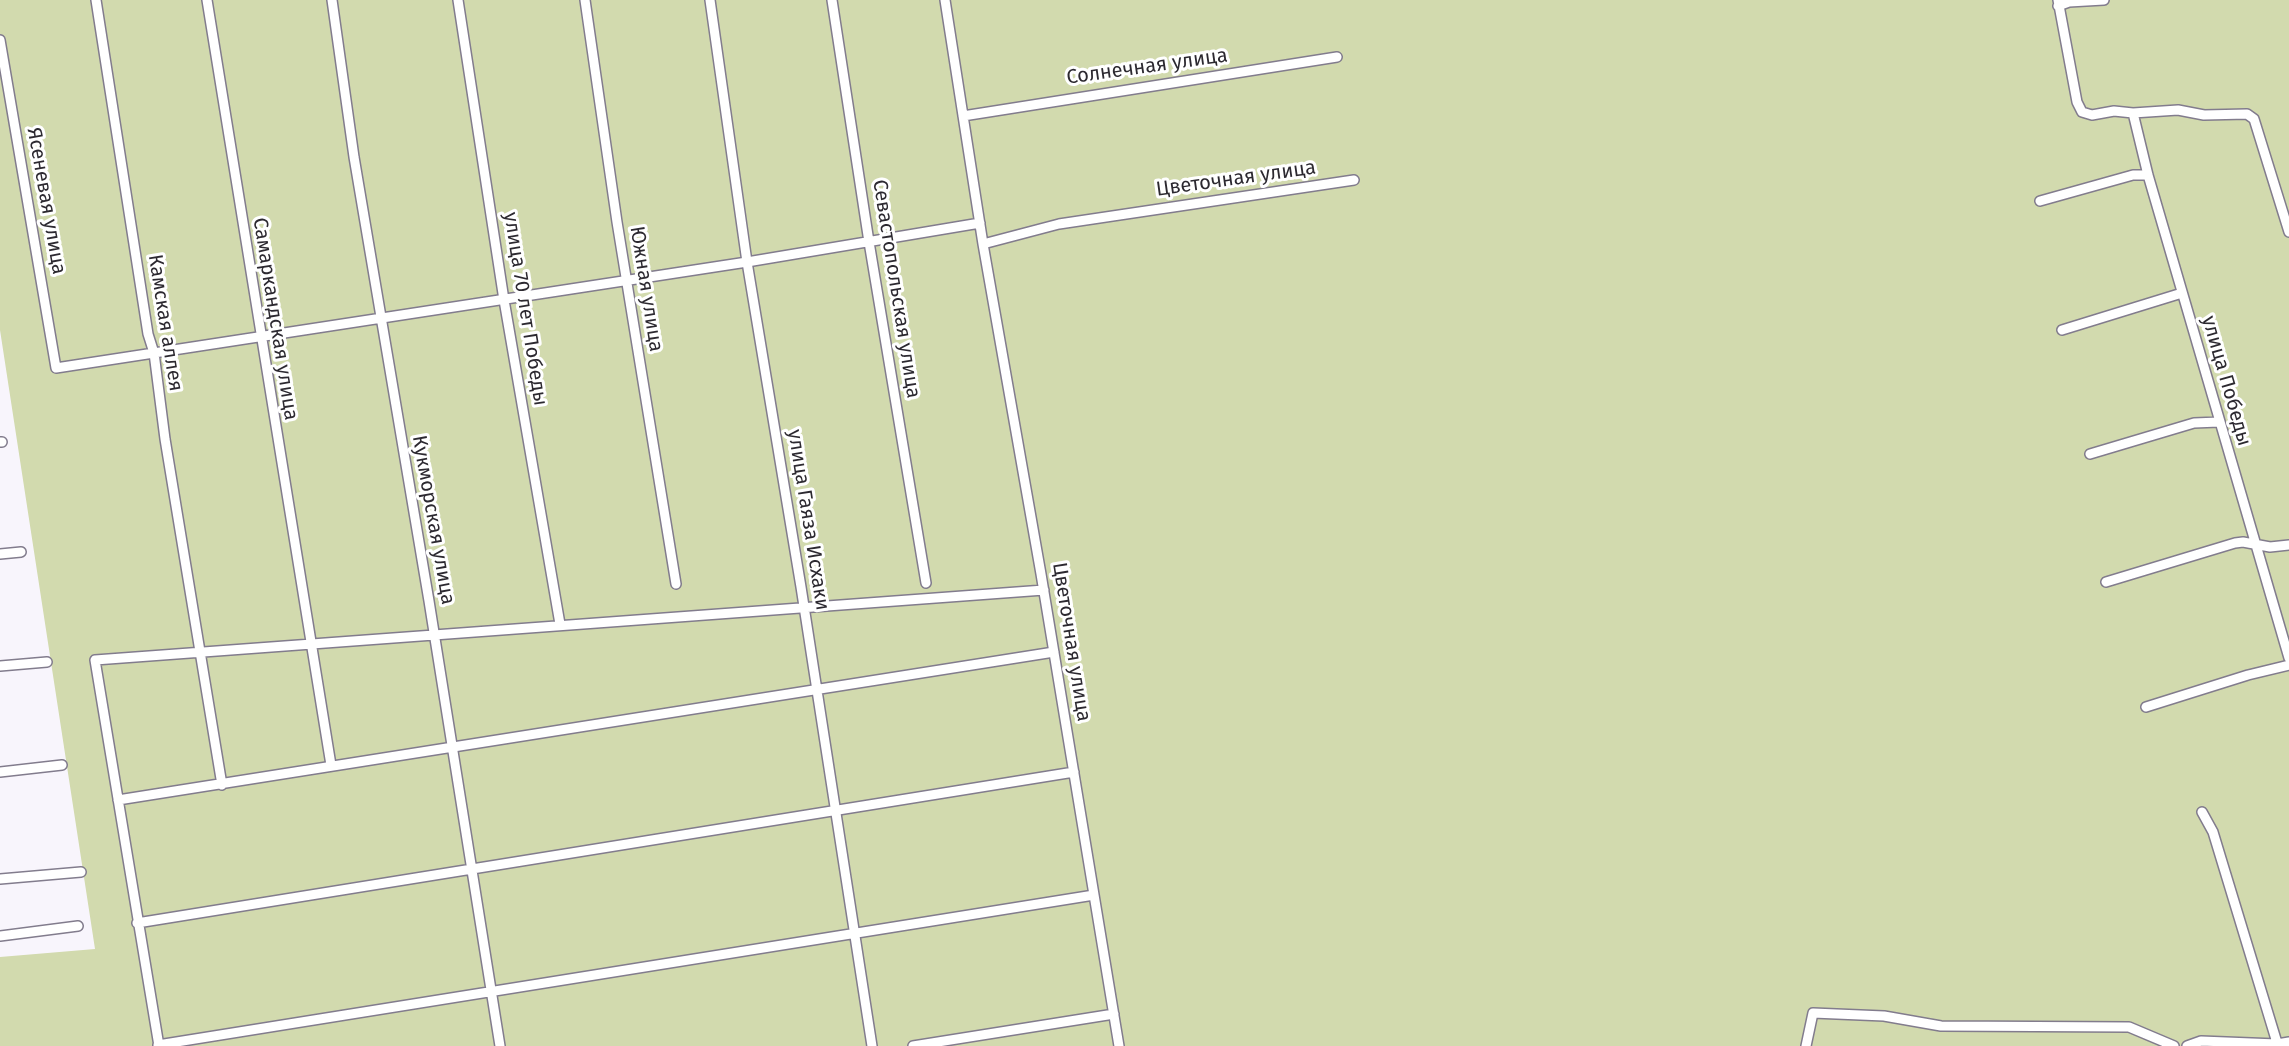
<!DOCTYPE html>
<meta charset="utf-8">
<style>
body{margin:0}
canvas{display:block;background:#f8f5fc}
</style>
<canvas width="2289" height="1046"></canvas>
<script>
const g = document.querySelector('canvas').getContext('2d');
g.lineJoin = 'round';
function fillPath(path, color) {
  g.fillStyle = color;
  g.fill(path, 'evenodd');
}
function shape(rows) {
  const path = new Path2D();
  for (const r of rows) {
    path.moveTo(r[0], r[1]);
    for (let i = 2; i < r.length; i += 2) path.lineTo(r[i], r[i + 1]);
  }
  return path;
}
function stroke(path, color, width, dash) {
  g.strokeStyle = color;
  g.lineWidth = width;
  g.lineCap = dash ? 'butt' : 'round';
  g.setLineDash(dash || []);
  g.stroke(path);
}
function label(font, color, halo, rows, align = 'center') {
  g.font = font + ' "Fira Sans",sans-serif';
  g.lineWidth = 6;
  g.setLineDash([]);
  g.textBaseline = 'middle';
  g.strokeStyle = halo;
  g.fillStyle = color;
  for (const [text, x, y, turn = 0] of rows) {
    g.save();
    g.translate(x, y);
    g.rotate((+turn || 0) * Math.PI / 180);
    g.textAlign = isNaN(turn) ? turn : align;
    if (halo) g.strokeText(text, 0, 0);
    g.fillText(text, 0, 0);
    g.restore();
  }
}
fillPath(shape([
 [0,0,2289,0,2289,1046,0,1046,0,957,95,949,0,330]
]), '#d2daae');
const street = shape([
 [96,0,148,334,154,353,165,439,222,785],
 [207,0,331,765],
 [332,0,354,157,429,601,500,1046],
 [458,0,504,300,560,624],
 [585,0,617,222,676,584],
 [710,0,747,262,801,587,872,1046],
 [832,0,869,242,926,583],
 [945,0,983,244,1041,574,1119,1046],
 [2058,0,2077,102,2082,112,2092,115,2114,111,2133,113,2178,110,2204,115,2247,114,2254,119,2289,232],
 [2058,6,2069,2,2104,0],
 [0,40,56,368,747,262,980,223],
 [2133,113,2148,175,2289,658],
 [963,116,1337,57],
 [2040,201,2133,175,2148,175],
 [983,244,1059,224,1354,180],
 [2062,330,2182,293],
 [0,442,2,442],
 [2090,454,2194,423,2219,422],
 [0,554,21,552],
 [2106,582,2235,543,2243,542,2270,547,2289,545],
 [0,666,47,662],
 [2146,707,2248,675,2289,665],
 [0,772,62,765],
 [118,800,1054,652],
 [2202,812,2213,832,2278,1046],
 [0,879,81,872],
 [137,923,1074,772],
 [0,936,78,926],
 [158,1045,1094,895],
 [159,1046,95,660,1044,590],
 [913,1046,1114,1014],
 [1806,1046,1813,1013,1884,1016,1941,1026,2129,1027,2174,1046],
 [2187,1046,2201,1041,2277,1044,2289,1042]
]);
stroke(street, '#827c8d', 12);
stroke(street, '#fff', 9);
label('20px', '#2c2930', '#fff', [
 ["Солнечная улица",1147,67,-8],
 ["Цветочная улица",1236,179,-8],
 ["Ясеневая улица",46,201,80],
 ["Южная улица",646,289,81],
 ["Севастопольская улица",896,289,81],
 ["улица 70 лет Победы",525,309,81],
 ["Самаркандская улица",275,319,81],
 ["Камская аллея",165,323,81],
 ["улица Победы",2226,381,74],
 ["Кукморская улица",433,520,80],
 ["улица Гаяза Исхаки",808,520,81],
 ["Цветочная улица",1071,642,81]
]);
</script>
